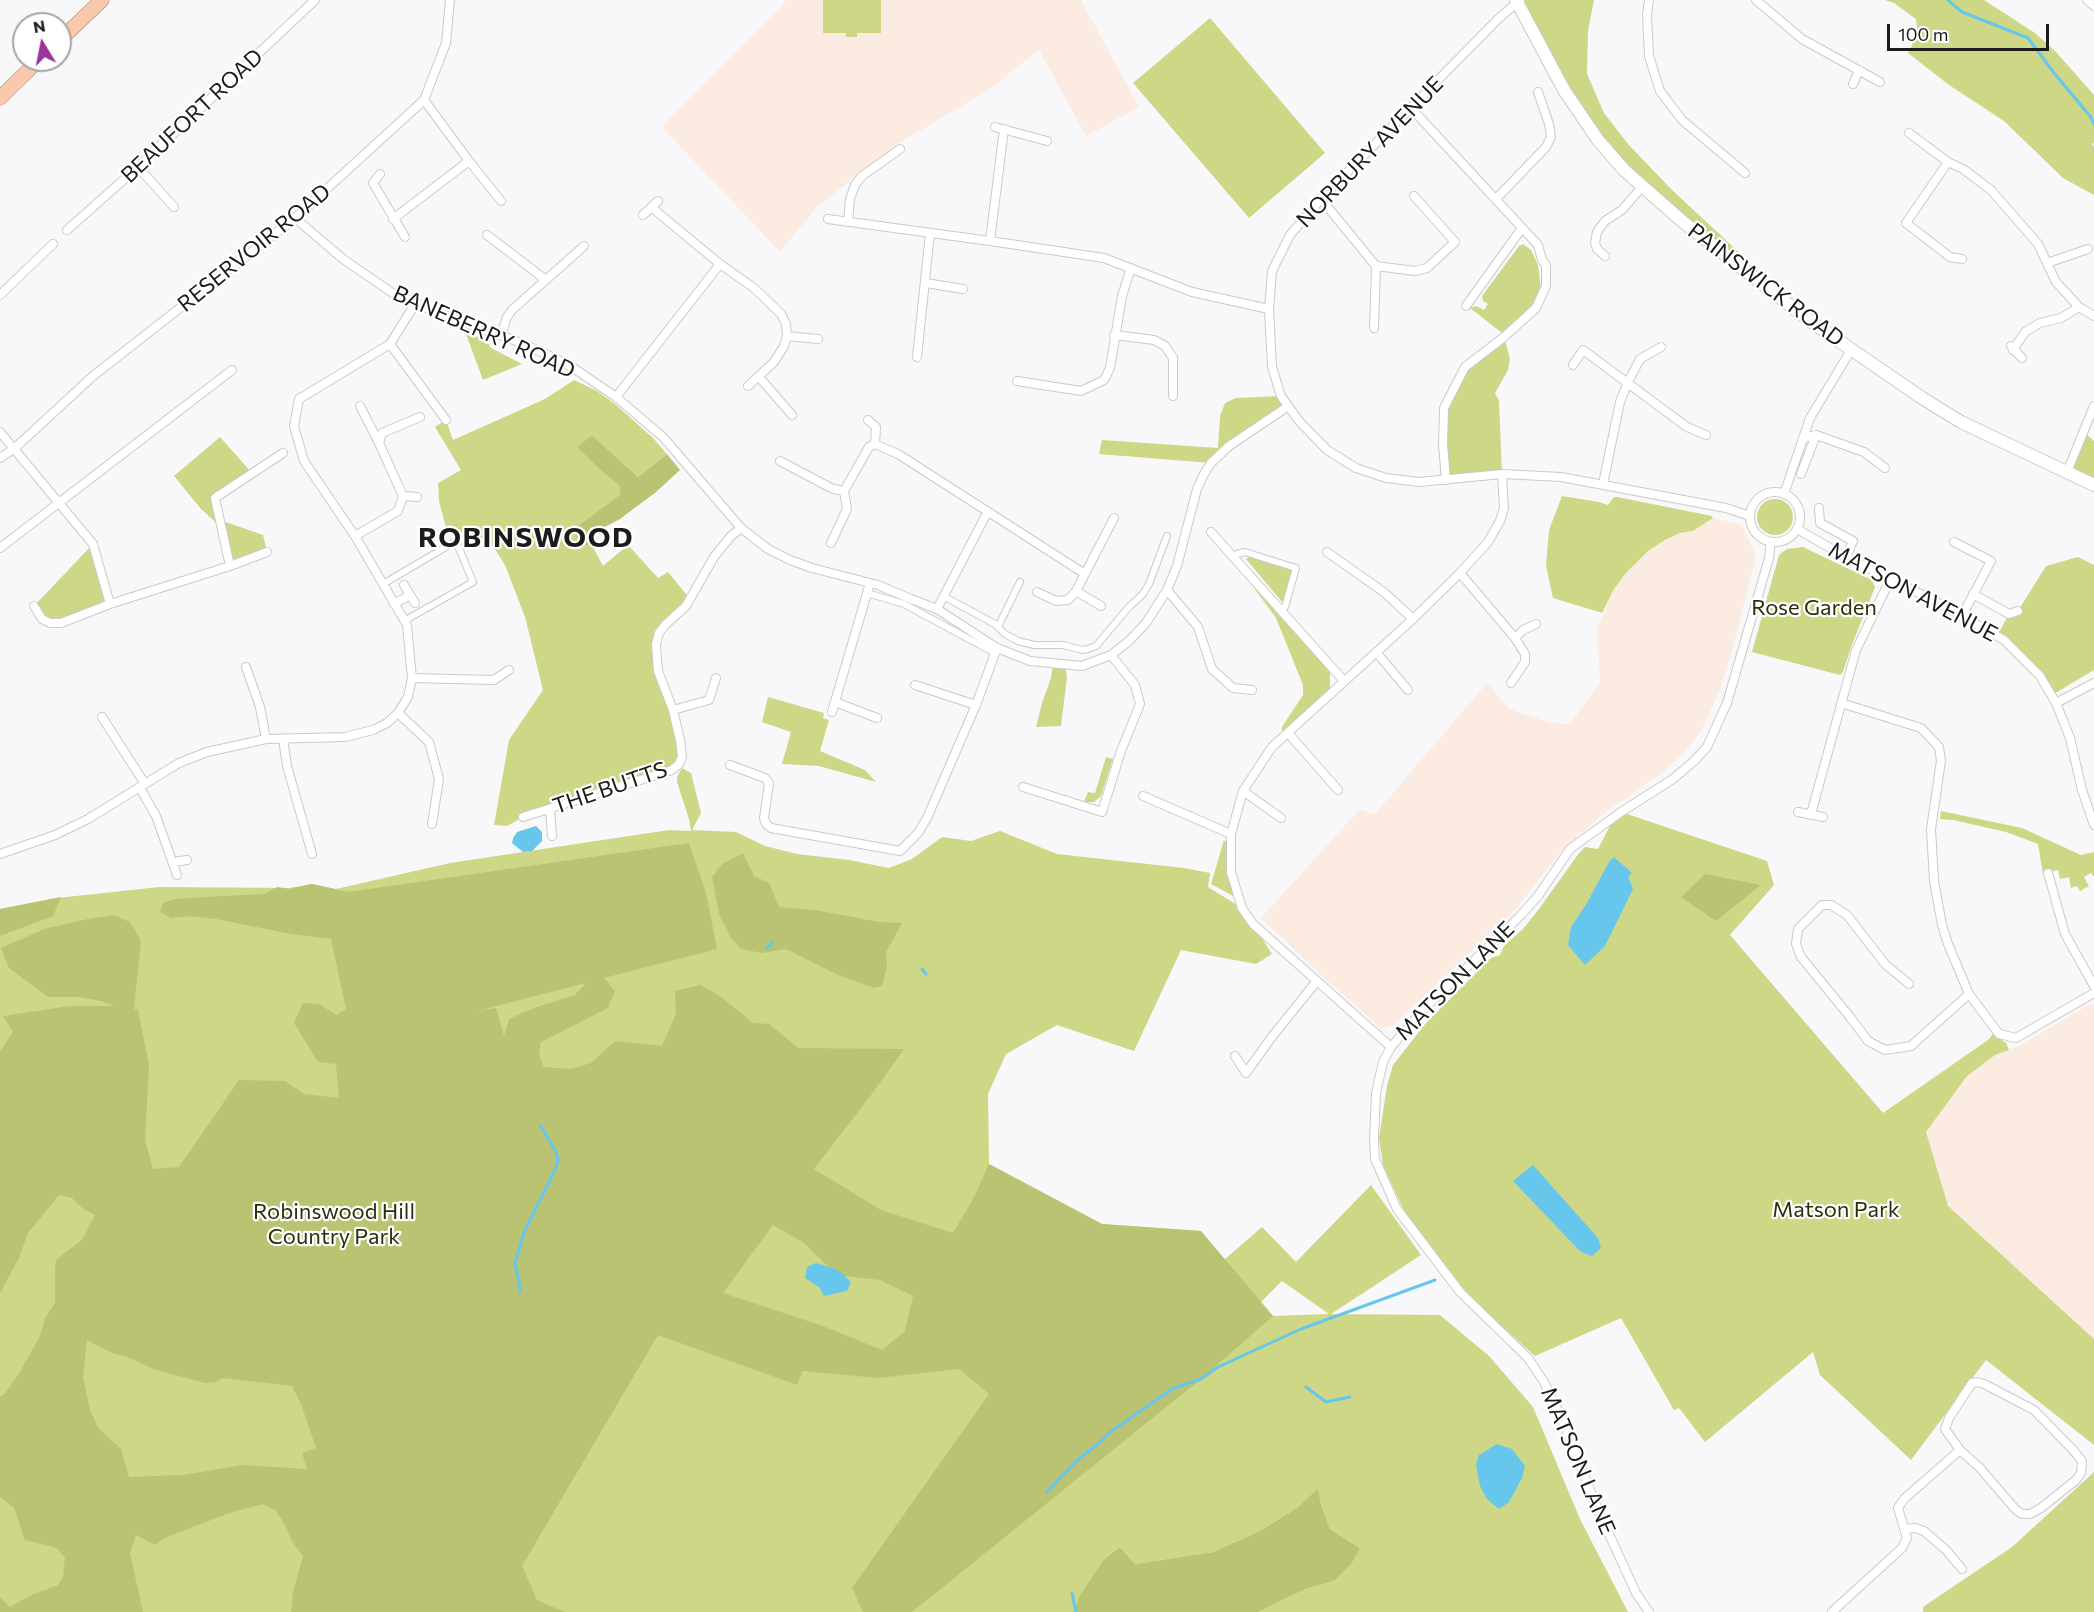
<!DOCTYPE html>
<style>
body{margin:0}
#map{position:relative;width:2094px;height:1612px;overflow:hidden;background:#f8f8fa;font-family:Commissioner,sans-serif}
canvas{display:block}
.north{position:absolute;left:12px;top:12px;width:60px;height:60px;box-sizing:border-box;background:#fff;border:2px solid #a4a4a4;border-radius:50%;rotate:350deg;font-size:16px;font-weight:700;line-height:24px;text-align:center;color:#1b1b1b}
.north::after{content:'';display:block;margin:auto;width:21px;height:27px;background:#993499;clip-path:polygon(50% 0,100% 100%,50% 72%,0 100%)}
.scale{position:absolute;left:1887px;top:24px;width:162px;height:27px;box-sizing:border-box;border:3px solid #1b1b1b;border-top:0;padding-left:8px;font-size:18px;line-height:21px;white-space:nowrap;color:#1b1b1b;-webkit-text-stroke:4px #fff;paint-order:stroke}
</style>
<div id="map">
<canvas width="2094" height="1612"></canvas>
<div class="north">N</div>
<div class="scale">100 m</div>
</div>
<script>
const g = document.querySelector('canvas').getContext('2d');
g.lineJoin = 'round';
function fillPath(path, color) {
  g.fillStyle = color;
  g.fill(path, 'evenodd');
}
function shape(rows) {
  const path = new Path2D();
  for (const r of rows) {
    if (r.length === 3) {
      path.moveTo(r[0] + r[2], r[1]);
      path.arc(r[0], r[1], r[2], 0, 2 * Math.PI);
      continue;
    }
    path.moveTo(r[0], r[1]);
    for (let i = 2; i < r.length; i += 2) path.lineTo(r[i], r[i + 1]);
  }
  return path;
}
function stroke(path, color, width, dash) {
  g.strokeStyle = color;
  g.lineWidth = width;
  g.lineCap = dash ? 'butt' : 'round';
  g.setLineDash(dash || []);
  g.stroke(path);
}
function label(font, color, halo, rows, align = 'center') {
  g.font = font + ' Commissioner,sans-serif';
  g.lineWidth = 4.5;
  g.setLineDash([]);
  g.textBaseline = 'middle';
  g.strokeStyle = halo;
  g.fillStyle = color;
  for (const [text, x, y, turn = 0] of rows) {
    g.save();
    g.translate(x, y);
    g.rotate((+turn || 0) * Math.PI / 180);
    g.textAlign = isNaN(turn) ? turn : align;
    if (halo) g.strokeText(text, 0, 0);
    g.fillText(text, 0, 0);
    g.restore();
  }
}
fillPath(shape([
 [783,0,1081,0,1139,107,1086,136,1039,50,987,91,899,143,851,180,817,207,780,252,662,127,786,2],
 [1713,518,1742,525,1756,556,1734,645,1720,689,1703,728,1685,752,1666,770,1602,815,1563,849,1516,909,1394,1025,1381,1029,1320,974,1261,918,1360,809,1375,814,1487,683,1509,709,1551,723,1570,724,1600,683,1597,628,1614,589,1633,564,1648,551,1674,535,1693,531],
 [2094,1002,2094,1339,1947,1206,1926,1132,1967,1076,1995,1055,2017,1047]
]), '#fcebe0');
fillPath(shape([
 [823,0,881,0,881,33,857,33,857,37,846,37,846,33,823,33],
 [1516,0,1594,0,1588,31,1587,74,1604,113,1628,144,1672,190,1743,256,1737,265,1612,158],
 [1885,0,1984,0,2035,33,2056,52,2094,95,2094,142,2092,145,2094,146,2094,195,2063,178,2004,121,1949,85,1908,53,1918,34,1916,19,1894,3],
 [1210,18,1325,153,1249,218,1133,83],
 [1523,244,1531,250,1538,265,1541,289,1536,300,1527,311,1502,333,1470,308,1476,306,1484,310,1488,304,1483,301,1482,296,1519,246],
 [466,334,486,339,491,348,522,364,483,380],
 [1504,337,1510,359,1508,370,1495,393,1499,401,1502,474,1446,480,1444,408,1465,367],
 [574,380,597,391,615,404,653,438,667,454,638,477,592,435,578,447,596,466,620,485,620,495,582,544,593,547,603,566,628,545,658,578,668,572,690,599,665,625,656,656,680,740,679,764,523,817,507,826,494,825,509,740,543,690,525,617,505,565,493,546,484,539,446,528,439,501,438,483,461,470,435,427,446,420,453,440,545,399],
 [1281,396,1287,407,1223,452,1218,449,1211,463,1099,454,1102,440,1218,448,1220,416,1225,403,1236,398],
 [2084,432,2094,441,2094,487,2067,472],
 [220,437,252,473,215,498,220,520,263,535,267,552,230,566,222,528,201,509,174,476],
 [1562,496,1599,502,1608,505,1614,497,1617,497,1712,516,1713,518,1693,531,1680,533,1665,540,1648,551,1626,573,1614,589,1602,613,1553,598,1546,566,1549,530],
 [1775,517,18],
 [93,544,110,604,50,623,34,606],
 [1803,547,1872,580,1875,587,1851,647,1843,672,1840,675,1752,652,1779,555,1787,549],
 [1252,555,1294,569,1283,603,1246,559],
 [2078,557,2094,565,2094,670,2052,695,2040,676,1997,636,2009,614,2018,611,2046,566],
 [1238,566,1330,672,1330,689,1282,732,1282,727,1303,695,1303,685,1276,618],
 [1053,664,1065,665,1067,677,1061,726,1036,727,1042,703,1051,678],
 [768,697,824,713,823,718,829,720,820,751,865,770,876,782,819,766,782,764,791,732,762,722],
 [1106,757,1113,759,1101,796,1094,802,1084,802,1088,792,1095,793],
 [682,768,691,773,701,813,692,830,736,832,765,846,797,854,849,860,889,868,912,859,942,837,971,841,1000,831,1057,854,1184,868,1210,873,1208,887,1242,908,1236,909,1253,924,1272,954,1256,964,1181,950,1134,1051,1057,1025,1006,1054,988,1094,989,1164,1102,1224,1201,1231,1224,1260,1262,1227,1296,1262,1371,1185,1421,1255,1331,1314,1440,1315,1489,1356,1533,1407,1580,1519,1628,1612,1258,1612,1308,1588,1334,1581,1360,1548,1330,1529,1321,1504,1318,1488,1297,1508,1258,1532,1213,1552,1135,1564,1120,1547,1103,1560,1080,1595,1073,1612,0,1612,0,909,57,898,159,887,290,888,312,884,336,889,450,863,669,830,691,831,689,819,677,782,677,777],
 [1282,1281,1329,1314,1273,1316,1261,1302],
 [1941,811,2022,828,2081,855,2094,852,2094,877,2091,873,2084,877,2089,886,2080,891,2077,886,2071,888,2069,877,2060,879,2058,870,2043,874,2038,844,2006,832,1953,820,1940,819],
 [1621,812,1767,861,1774,885,1730,935,1883,1113,1988,1040,1993,1034,2006,1043,2009,1050,1995,1055,1967,1076,1926,1132,1948,1206,2094,1339,2094,1445,1986,1360,1911,1460,1820,1375,1813,1352,1705,1442,1679,1408,1674,1410,1621,1318,1535,1356,1461,1290,1411,1226,1383,1165,1379,1138,1387,1086,1393,1065,1426,1023,1491,958,1500,955,1504,946,1523,929,1539,909,1579,853,1585,847,1598,849,1615,816],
 [1224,840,1228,844,1235,897,1211,884],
 [2094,1472,2094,1612,1923,1612,1923,1607,2012,1547]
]), '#cdd785');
fillPath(shape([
 [592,435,638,477,667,454,680,470,656,492,620,519,597,531,593,547,582,544,573,530,620,495,620,486,596,466,577,447],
 [689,843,706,893,717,949,604,978,615,991,608,1008,541,1042,539,1052,543,1067,571,1069,591,1063,615,1041,662,1046,676,1014,675,991,700,985,720,996,753,1023,769,1024,798,1048,904,1049,871,1095,814,1169,881,1210,953,1233,972,1201,989,1164,1102,1224,1201,1231,1273,1316,1201,1379,912,1612,863,1612,852,1588,989,1394,959,1369,878,1378,803,1371,797,1385,658,1335,522,1566,537,1600,565,1612,291,1612,293,1592,303,1556,293,1543,285,1525,276,1511,263,1504,229,1513,165,1538,155,1545,136,1535,130,1553,143,1612,0,1612,0,1597,10,1607,29,1596,58,1585,63,1577,65,1558,57,1548,25,1540,14,1508,0,1497,0,1396,3,1396,18,1375,39,1338,46,1316,55,1303,55,1268,57,1259,82,1240,95,1215,81,1207,72,1198,59,1195,28,1233,19,1258,0,1293,0,1051,13,1032,3,1016,70,1006,114,1006,101,1001,79,997,48,997,9,968,1,948,44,929,88,919,113,915,130,922,141,941,134,1009,138,1010,149,1065,145,1140,153,1169,179,1167,239,1080,285,1081,304,1094,339,1098,336,1064,318,1062,294,1023,303,1003,319,1004,336,1015,346,1009,331,939,291,934,216,919,191,916,171,918,160,912,163,903,174,899,205,897,264,894,277,887,289,889,312,884,348,892],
 [586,983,575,995,534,1008,509,1019,504,1036,496,1008,477,1011],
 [773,1225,804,1243,837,1275,880,1280,913,1296,905,1331,882,1350,823,1326,723,1293],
 [87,1340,112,1353,127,1357,156,1370,205,1383,215,1382,223,1378,292,1386,301,1404,316,1448,302,1453,307,1469,243,1465,183,1475,129,1477,121,1449,98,1428,90,1410,83,1377],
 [743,853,754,876,769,883,779,907,815,910,879,922,902,923,886,952,887,967,882,986,874,988,838,975,786,949,762,953,741,949,731,938,719,914,712,877,722,864],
 [1705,874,1761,885,1716,921,1681,897],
 [61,897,53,916,0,936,0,909],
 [1318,1488,1321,1504,1330,1529,1360,1548,1351,1564,1334,1581,1308,1588,1258,1612,1073,1612,1080,1595,1103,1560,1120,1547,1135,1564,1213,1552,1258,1532,1297,1508]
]), '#bac372');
fillPath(shape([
 [536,826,542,832,542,841,532,851,523,852,512,843,513,838,517,832],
 [1614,857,1632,873,1628,876,1633,889,1605,946,1585,965,1568,945,1571,927,1587,903,1609,862],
 [1533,1165,1598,1238,1601,1248,1592,1256,1583,1253,1577,1248,1513,1181],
 [816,1263,836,1269,844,1275,851,1282,847,1291,824,1296,820,1288,805,1278,807,1267],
 [1497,1444,1512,1449,1525,1466,1522,1478,1509,1502,1499,1509,1487,1499,1480,1486,1476,1465,1479,1455]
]), '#66c6ec');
stroke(shape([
 [1948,0,1962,12,2028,38,2054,73,2090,116,2094,124],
 [767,948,773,942],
 [922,969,926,974],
 [521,1292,515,1263,525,1230,556,1168,558,1160,556,1152,540,1125],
 [1306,1387,1326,1402,1350,1397],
 [1047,1492,1075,1462,1098,1444,1113,1430,1172,1389,1201,1379,1218,1367,1301,1329,1435,1280],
 [1072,1593,1076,1612]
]), '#66c6ec', 3);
const pedestrian = shape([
 [1237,554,1245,552,1296,568,1285,607],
 [383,584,456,541,473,582,404,621],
 [867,593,904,604,995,653],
 [943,596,995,624,1005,634,1018,641,1034,645,1063,645,1082,650,1088,649,1096,646,1128,608,1143,594,1149,584,1167,536],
 [998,627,1020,582]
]);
const minor = shape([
 [1520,0,1498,19,1321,199,1290,235,1272,271,1269,309,1272,367,1281,396,1299,421,1327,450,1356,468,1386,478,1419,482,1502,474,1561,477,1726,508,1750,516],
 [1649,0,1647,14,1649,56,1660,91,1682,120,1745,173],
 [1756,0,1802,39,1880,82],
 [2087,0,2094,6],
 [1853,84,1859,70],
 [424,100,469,161,501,201],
 [1411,108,1538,245,1542,260,1546,265,1546,286,1536,308,1504,337,1465,367,1444,408,1443,444,1446,480],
 [995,127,1047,141],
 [1909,133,1948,162,1963,169,1991,190,2038,244,2056,282,2079,307,2094,316],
 [1948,162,1906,223,1950,257,1962,259],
 [138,167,174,207],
 [380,174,373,183,405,237],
 [1321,199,1376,266,1374,328],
 [1496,199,1546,147,1551,137,1549,124,1538,92],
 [651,207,720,264,754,288,781,314,786,324,787,336,784,346,774,362,748,386],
 [643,215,658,201],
 [295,218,343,259,394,294,436,312,519,342,548,355,572,367,616,397,663,437,741,528,768,549,790,560,812,568,878,585,911,599,937,609,997,648,1030,661,1082,666,1111,655,1129,641,1146,623,1167,590,1177,566,1197,489,1204,474,1211,463,1229,446,1287,407],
 [393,219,469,161],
 [828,219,990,241,1104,258,1192,292,1269,309],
 [848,222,850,199,855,185,862,176,900,149],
 [67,230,138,167,315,0],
 [487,235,546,280],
 [990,241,1004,129],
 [1605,256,1597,249,1595,243,1597,232,1605,221,1622,210,1642,187],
 [2047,263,2088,249],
 [1376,266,1415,271,1427,268,1455,242,1414,196],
 [926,283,963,289],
 [0,295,53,244],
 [1466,306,1522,228],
 [501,335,507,317,512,310,584,246],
 [1114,335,1154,340,1165,346,1173,358,1173,396],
 [787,336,818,339],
 [390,344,446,420],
 [2011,346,2022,358],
 [2013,350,2025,332,2040,323,2061,318,2079,307],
 [917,357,930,233],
 [1573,365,1583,350,1687,427,1706,435],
 [759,377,792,415],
 [1017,381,1081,391,1104,380,1110,368,1122,296,1131,268],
 [616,397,720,264],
 [360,406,379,443],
 [868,420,876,427,875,444],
 [0,432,93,544,110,604],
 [1803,438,1816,435,1864,452,1885,468],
 [0,458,15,448,93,376,295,218,424,100,446,43,450,0],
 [780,461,833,489,844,491,869,447,875,444,898,454,1085,574],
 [2067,472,2094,406],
 [1801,474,1816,435],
 [1603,484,1620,402,1628,382,1640,359,1661,347],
 [1775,517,25],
 [1784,494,1810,418,1851,350],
 [403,496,417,497],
 [1819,508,1820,523,1853,541,1846,557],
 [1797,529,1846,557,1939,603,2004,640,2040,676,2056,703,2070,738,2082,790,2094,825],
 [1211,532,1344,681],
 [355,536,398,511,403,496,379,443,382,433,420,417],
 [1954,542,1991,561,1962,616],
 [831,543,847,509,844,491],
 [0,548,232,370],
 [1327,552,1385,593,1413,619],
 [230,566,267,552],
 [1460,573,1515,638,1525,654,1525,662,1511,683],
 [404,585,415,603],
 [1167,590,1198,627,1212,669,1233,688,1252,690],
 [1076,591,1101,606],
 [1037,592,1056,601,1068,600,1076,591,1114,518],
 [1973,594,2009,614,2018,611],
 [394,604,410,595],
 [34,606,42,619,50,623,61,623,110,604,230,566,215,498,283,453],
 [937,609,987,513],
 [1515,638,1523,630,1536,624],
 [1376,652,1408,690],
 [246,667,260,707,266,739],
 [412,678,494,680,509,670],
 [915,685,976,705],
 [835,702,877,718],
 [1841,703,1921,728,1939,747,1941,761,1931,829,1934,881,1942,925,1948,944,1969,994,1999,1034,2016,1038,2094,993],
 [2056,703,2094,683],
 [673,710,709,700,716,678],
 [832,712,870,583],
 [398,713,429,742,439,779,432,824],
 [102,717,145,784],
 [1288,733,1338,790],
 [283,739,287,766,312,854],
 [730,765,765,778,769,783,764,818,766,824,771,828,900,851,918,833,927,818,976,705,997,648],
 [1023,787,1102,812,1121,751,1140,704,1135,685,1111,655],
 [140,788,156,816,177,875],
 [1243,791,1281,818],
 [1143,796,1231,834],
 [550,809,552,836],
 [1798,812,1823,817],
 [1811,814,1856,650,1891,578],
 [523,817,672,770,679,764,682,757,680,740,673,710,658,671,656,644,659,633,665,625,686,606,714,557,731,536,741,528],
 [0,854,55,835,88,819,179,763,207,752,266,739,345,737,373,730,387,723,398,713,408,697,412,678,407,625,355,536,304,461,294,426,299,399,390,344,415,304],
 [174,862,187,860],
 [2048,873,2065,934,2094,986],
 [1909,984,1885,964,1847,915,1831,905,1822,905,1798,929,1796,944,1801,957,1850,1017,1868,1041,1885,1050,1911,1046,1969,994],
 [1391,1047,1253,924,1242,908,1231,872,1231,834,1243,791,1272,747,1413,619,1460,573,1488,542,1500,521,1504,508,1502,474],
 [1235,1056,1246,1073,1271,1038,1316,982],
 [1977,1382,1984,1384,2034,1410,2073,1450,2082,1461,2081,1473,2076,1480,2041,1508,2030,1514,2022,1514,2016,1510,1979,1467,1960,1450,1945,1429,1949,1418,1972,1383,1977,1382],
 [1905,1529,1915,1528,1924,1531,1946,1550,1962,1569],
 [1649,1612,1636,1593,1598,1510,1561,1417,1544,1382,1528,1358,1460,1292,1397,1209,1375,1159,1374,1139,1376,1093,1383,1062,1391,1047,1424,1009,1521,915,1538,896,1570,849,1621,812,1673,779,1694,761,1707,747,1727,703,1769,558,1771,542],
 [1832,1612,1902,1548,1907,1538,1898,1508,1904,1499,1960,1450]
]);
const secondary = shape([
 [1516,0,1564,90,1598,140,1624,170,1683,222,1810,321,1922,398,1961,422,2094,485]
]);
const trunk = shape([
 [60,40,102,0],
 [0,98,39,60]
]);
stroke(pedestrian, '#cacacb', 8);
stroke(minor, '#cacacb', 10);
stroke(secondary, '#cacacb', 14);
stroke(trunk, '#ab826c', 15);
stroke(pedestrian, '#fff', 6);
stroke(minor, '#fff', 8);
stroke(secondary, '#fff', 12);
stroke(trunk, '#fac8ac', 14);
label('22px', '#1b1b1b', '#fff', [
 ["BEAUFORT ROAD",192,116,-43],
 ["NORBURY AVENUE",1370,152,-46],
 ["RESERVOIR ROAD",254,248,-39],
 ["PAINSWICK ROAD",1766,285,37],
 ["BANEBERRY ROAD",484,332,24],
 ["MATSON AVENUE",1913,592,28],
 ["THE BUTTS",610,788,-19],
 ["MATSON LANE",1455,981,-45],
 ["MATSON LANE",1578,1461,67]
]);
label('22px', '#2c2f0c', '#fff', [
 ["Rose Garden",1814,608],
 ["Matson Park",1836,1210],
 ["Robinswood Hill",334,1212],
 ["Country Park",334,1237]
]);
g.letterSpacing = '1.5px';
label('bold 28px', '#1b1b1b', '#fff', [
 ["ROBINSWOOD",526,538]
]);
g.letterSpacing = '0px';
</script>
